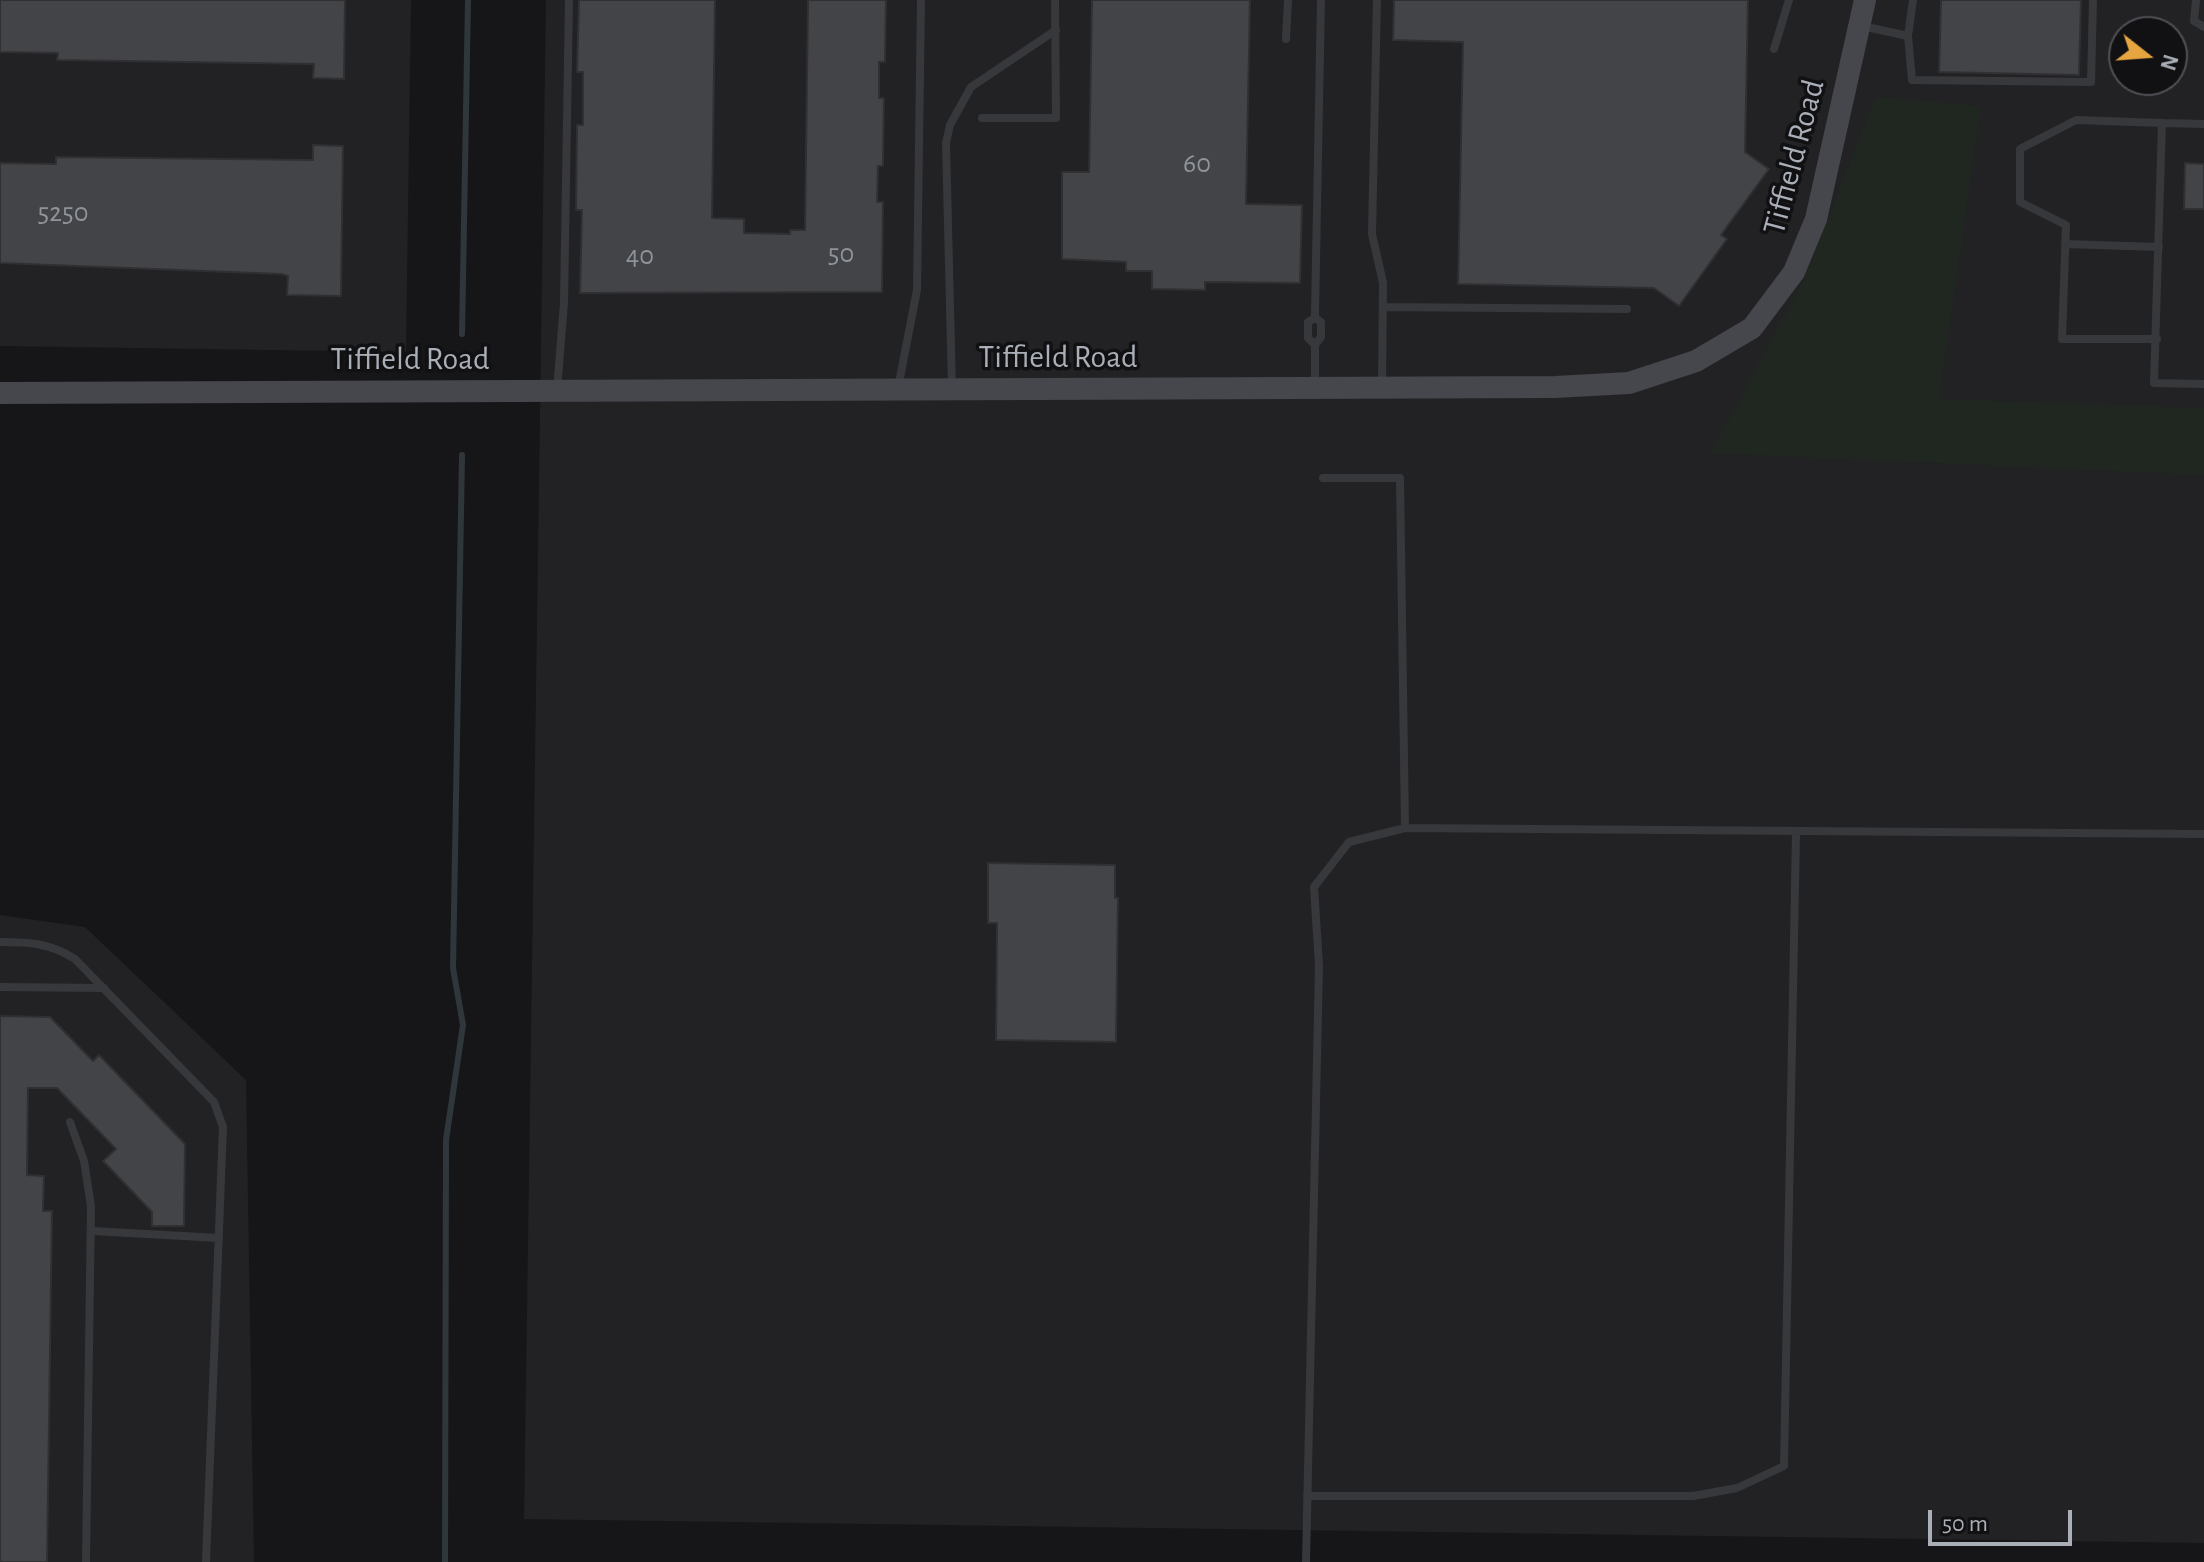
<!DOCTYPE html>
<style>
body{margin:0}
#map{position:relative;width:2204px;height:1562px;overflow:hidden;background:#161618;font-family:"Alegreya Sans",sans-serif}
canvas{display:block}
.north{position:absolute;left:2108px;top:16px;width:80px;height:80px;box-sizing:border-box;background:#111113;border:2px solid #4e5055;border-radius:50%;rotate:107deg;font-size:22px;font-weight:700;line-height:32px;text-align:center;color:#a9aeb7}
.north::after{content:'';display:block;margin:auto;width:28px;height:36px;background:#e6a540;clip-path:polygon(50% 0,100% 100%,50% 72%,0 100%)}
.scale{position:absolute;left:1928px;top:1510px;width:144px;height:36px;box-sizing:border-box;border:4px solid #a9aeb7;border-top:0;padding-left:10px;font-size:24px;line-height:28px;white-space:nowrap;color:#a9aeb7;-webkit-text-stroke:6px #111113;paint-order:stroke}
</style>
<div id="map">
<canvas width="2204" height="1562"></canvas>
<div class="north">N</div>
<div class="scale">50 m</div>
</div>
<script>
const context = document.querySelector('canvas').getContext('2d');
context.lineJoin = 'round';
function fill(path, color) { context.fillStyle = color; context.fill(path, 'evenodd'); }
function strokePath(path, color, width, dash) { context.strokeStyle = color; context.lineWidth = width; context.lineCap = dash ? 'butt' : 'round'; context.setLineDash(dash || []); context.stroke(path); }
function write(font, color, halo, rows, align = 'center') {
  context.font = font + ' "Alegreya Sans",sans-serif'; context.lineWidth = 7; context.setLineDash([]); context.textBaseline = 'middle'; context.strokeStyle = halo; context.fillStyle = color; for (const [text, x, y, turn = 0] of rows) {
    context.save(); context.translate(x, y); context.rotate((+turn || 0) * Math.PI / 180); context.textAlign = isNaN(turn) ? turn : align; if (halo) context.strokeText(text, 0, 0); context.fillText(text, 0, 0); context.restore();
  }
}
fill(new Path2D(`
 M 0,0 L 411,0 L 406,352 L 0,346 Z
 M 546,0 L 2204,0 L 2204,1543 L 524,1519 ZM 2124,32 L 2172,32 L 2172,80 L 2124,80 Z
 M 0,915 L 85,927 L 246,1080 L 254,1562 L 0,1562 Z`), '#222224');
fill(new Path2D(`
 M 1876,97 L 1981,106 L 1939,399 L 2204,408 L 2204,475 L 1711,453 L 1805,278 Z`), '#202721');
strokePath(new Path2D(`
 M 462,334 L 468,0
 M 445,1562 L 446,1140 L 463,1025 L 453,968 L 462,455`), '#2f373d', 6);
const building = new Path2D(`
 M 0,0 L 345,0 L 344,79 L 313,78 L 314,64 L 57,60 L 58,53 L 0,52 Z
 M 579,0 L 715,0 L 712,218 L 744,219 L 744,233 L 790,234 L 790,230 L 805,230 L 808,0 L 886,0 L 885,62 L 879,62 L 879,98 L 884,98 L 883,166 L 878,166 L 877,202 L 883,202 L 882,292 L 580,293 L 582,210 L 576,210 L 577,125 L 583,125 L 583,72 L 577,72 Z
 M 1092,0 L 1250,0 L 1246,204 L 1302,205 L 1300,283 L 1205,282 L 1205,290 L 1152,289 L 1152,271 L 1126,271 L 1126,262 L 1062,259 L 1062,172 L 1089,172 Z
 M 1394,0 L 1748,0 L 1745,152 L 1769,169 L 1721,235 L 1727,239 L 1679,306 L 1654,288 L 1458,284 L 1463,42 L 1393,40 Z
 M 1941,0 L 2081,0 L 2079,75 L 1939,72 Z
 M 313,145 L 343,146 L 341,296 L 287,295 L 288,276 L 281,274 L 0,263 L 0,163 L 56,164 L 56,157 L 313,160 Z
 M 2185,163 L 2204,164 L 2204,209 L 2184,209 Z
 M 988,863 L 1115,865 L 1115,898 L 1118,898 L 1116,1042 L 996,1040 L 997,923 L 988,923 Z
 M 0,1016 L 50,1017 L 93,1061 L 99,1055 L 185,1144 L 184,1226 L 152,1226 L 152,1212 L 103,1161 L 116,1149 L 57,1088 L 28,1088 L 27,1175 L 44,1176 L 43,1211 L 52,1211 L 47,1562 L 0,1562 Z`);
fill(building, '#434448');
strokePath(building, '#303033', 2);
strokePath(new Path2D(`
 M 1377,0 L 1372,234 L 1383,283 L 1382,386
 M 1913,0 L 1908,36 L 1912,80 L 2091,82 L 2093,0
 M 2196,0 L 2194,21 L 2204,27
 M 1862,26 L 1908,36
 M 1286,39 L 1288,0
 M 1774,49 L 1789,0
 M 982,118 L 1056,118 L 1055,0
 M 2204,124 L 2162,123 L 2154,383 L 2204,384
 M 2065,244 L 2159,247
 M 1383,307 L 1627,309
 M 1315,318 L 1308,322 L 1308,338 L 1315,345 L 1321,337 L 1321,322 L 1315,318 L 1315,312 L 1321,0
 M 2157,339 L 2062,339 L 2066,225 L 2020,202 L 2020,149 L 2076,120 L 2162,123
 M 1315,385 L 1315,345
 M 898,388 L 917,290 L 921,0
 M 952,388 L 946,143 L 950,125 L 971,87 L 1056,30
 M 557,390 L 564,303 L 569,0
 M 1405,828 L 2204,834
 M 0,942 C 29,942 50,943 75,959 L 214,1102 L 223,1127 L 206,1562
 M 0,987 L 104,988
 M 70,1122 L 84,1161 L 91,1206 L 86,1562
 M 92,1231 L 219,1238
 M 1307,1496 L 1693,1496 L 1737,1488 L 1784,1466 L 1796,833
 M 1306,1562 L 1319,966 L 1314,887 L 1349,842 L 1405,828 L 1400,478 L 1323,478`), '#37383c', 8);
strokePath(new Path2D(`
 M 0,393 L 1555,387 L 1629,383 L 1696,361 L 1752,328 L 1794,272 L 1816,219 L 1865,0`), '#45474c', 22);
write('28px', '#90949b', null, [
 ["60",1197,164],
 ["5250",63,213],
 ["50",841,254],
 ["40",640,256]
]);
write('32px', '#a9aeb7', '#111113', [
 ["Tiffield Road",1794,157,-75],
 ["Tiffield Road",1058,357],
 ["Tiffield Road",410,359]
]);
</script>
